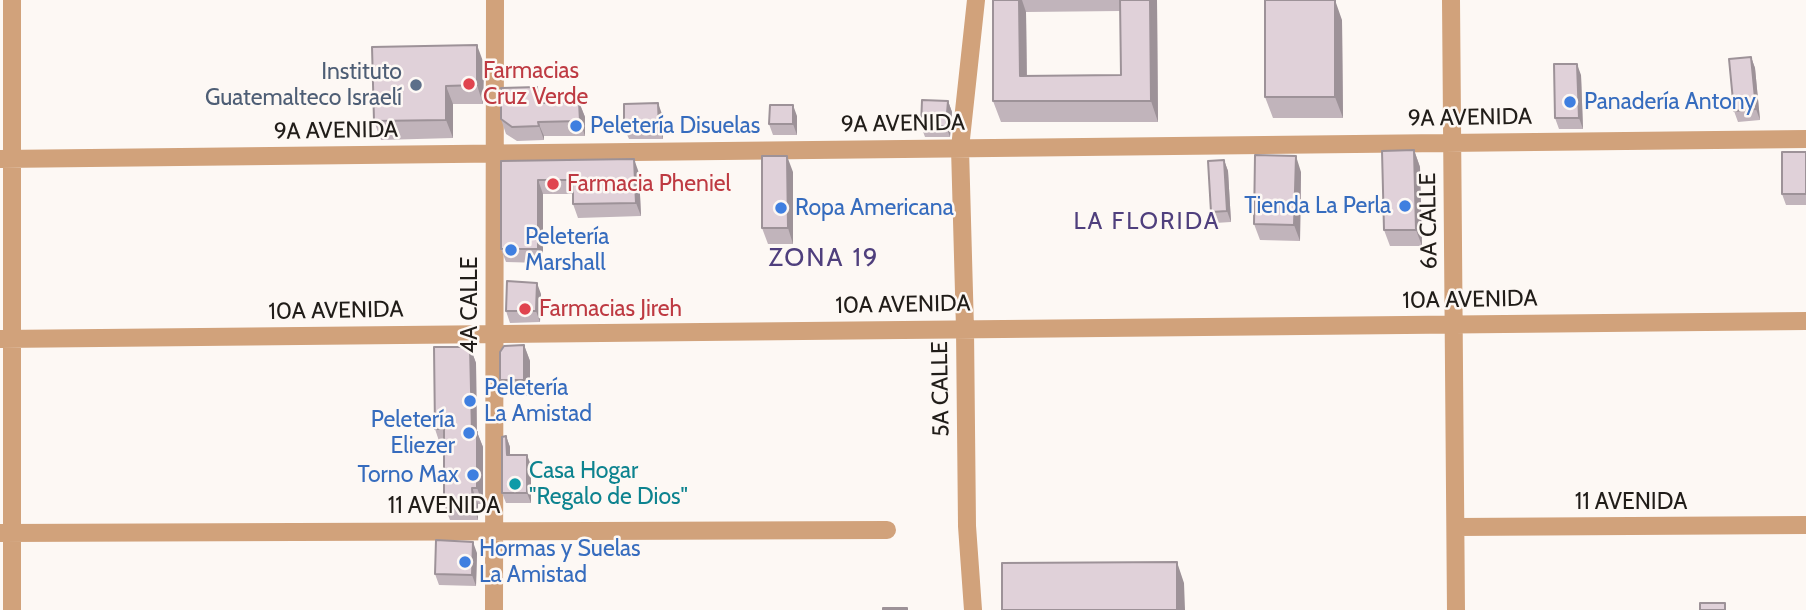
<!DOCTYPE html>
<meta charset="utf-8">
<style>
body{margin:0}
canvas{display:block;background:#fdf8f4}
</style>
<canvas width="1806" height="610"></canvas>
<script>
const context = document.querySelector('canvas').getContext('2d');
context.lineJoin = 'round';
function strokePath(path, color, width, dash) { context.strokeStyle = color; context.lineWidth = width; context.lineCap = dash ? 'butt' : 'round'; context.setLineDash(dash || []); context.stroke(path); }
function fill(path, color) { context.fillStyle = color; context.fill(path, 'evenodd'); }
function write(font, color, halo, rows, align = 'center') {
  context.font = font + ' Cabin,sans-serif'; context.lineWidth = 5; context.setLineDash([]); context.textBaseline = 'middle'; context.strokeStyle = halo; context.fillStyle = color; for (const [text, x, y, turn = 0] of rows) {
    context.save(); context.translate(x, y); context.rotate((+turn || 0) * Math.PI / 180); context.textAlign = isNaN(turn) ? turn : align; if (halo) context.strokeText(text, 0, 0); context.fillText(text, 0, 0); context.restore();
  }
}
strokePath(new Path2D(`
 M 12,0 L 12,610
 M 1451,0 L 1456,610
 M 0,159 L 1806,139
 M 0,339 L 1806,321
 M 1456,527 L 1806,525
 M 0,533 L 887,530
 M 494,610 L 495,0
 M 973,610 L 967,526 L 965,329 L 960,148 L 976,0`), '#d1a27b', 18);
fill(new Path2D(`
 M 993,0 L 1157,0 L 1158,122 L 1001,122 L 993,101 ZM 1120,11 L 1121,75 L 1027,76 L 1026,12 Z
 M 1342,20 L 1343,118 L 1273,118 L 1265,97 Z
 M 1751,57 L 1755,68 L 1760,120 L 1738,122 L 1734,111 Z
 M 484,64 L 483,104 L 453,104 L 453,138 L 381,140 L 374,121 Z
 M 1581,75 L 1583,129 L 1559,129 L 1555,118 Z
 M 537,87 L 542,103 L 579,102 L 585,117 L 585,136 L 544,136 L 544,140 L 517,141 L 506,134 L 501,119 Z
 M 948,101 L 952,112 L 950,137 L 925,137 L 921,126 Z
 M 662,114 L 663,139 L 629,139 L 624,128 Z
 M 797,116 L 797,135 L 773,135 L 769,124 Z
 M 1414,150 L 1420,167 L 1422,246 L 1390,246 L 1384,230 Z
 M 1806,152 L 1806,205 L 1786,205 L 1782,194 Z
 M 1224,160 L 1228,171 L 1231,222 L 1215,223 L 1211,212 Z
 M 501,161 L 639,173 L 641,216 L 578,218 L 573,204 L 573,194 L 543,194 L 543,263 L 506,262 L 501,249 Z
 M 793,172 L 793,244 L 768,244 L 762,228 Z
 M 1301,172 L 1300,241 L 1260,240 L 1254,224 Z
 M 541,294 L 540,322 L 510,323 L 506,311 Z
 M 524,345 L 530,361 L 530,396 L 506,396 L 500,380 Z
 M 470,347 L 476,363 L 477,432 L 483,447 L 483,504 L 478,504 L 478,520 L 450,520 L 444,505 L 444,444 L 440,444 L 435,429 Z
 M 506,436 L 510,447 L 510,455 L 531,465 L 531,503 L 506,503 L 502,493 Z
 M 477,553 L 476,586 L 439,585 L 435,574 Z`), '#c1b4bb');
fill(new Path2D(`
 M 1019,0 L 1022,0 L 1026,12 L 1027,96 L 1020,76 Z
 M 1150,0 L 1157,0 L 1158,122 L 1151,101 Z
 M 1335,0 L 1342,20 L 1343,118 L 1335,97 Z
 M 477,45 L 484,64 L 483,104 L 477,85 Z
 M 1751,57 L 1755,68 L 1760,120 L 1756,109 Z
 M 1577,64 L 1581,75 L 1583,129 L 1579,118 Z
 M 446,86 L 453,104 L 453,138 L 446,120 Z
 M 537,87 L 542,101 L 543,117 L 538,103 Z
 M 948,101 L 952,112 L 950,137 L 946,126 Z
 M 579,102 L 585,117 L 585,136 L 580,121 Z
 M 658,103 L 662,114 L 663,139 L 659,128 Z
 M 793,105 L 797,116 L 797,135 L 793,124 Z
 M 538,122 L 544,136 L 544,140 L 539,126 Z
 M 1414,150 L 1420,167 L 1422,246 L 1416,230 Z
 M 787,156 L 793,172 L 793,244 L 788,228 Z
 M 1296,156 L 1301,172 L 1300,241 L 1294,225 Z
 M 634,159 L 639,173 L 641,216 L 636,203 Z
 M 1224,160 L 1228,171 L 1231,222 L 1227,211 Z
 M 538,180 L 543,194 L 543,263 L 538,249 Z
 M 537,283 L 541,294 L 540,322 L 536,311 Z
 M 524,345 L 530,361 L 530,396 L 524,380 Z
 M 470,347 L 476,363 L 477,447 L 472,432 Z
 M 477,432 L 483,447 L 483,504 L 477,488 Z
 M 506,436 L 510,447 L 510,466 L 507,455 Z
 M 527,455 L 531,465 L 531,503 L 527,493 Z
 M 472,488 L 478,504 L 478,520 L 473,505 Z
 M 473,542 L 477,553 L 476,586 L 472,575 Z
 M 1177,562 L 1184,583 L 1185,610 L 1177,610 Z`), '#9d9298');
const building = new Path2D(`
 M 993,0 L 1019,0 L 1020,76 L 1121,75 L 1120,0 L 1150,0 L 1151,101 L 993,101 Z
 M 1265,0 L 1335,0 L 1335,97 L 1265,97 Z
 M 477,45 L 477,85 L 446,86 L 446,120 L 374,121 L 372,47 Z
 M 1751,57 L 1756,109 L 1734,111 L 1729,59 Z
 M 1554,64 L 1577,64 L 1579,118 L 1555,118 Z
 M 537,87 L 538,103 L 579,102 L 580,121 L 538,122 L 539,126 L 512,127 L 501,119 L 501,88 Z
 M 922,100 L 948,101 L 946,126 L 921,126 Z
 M 658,103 L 659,128 L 624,128 L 624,104 Z
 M 770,105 L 793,105 L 793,124 L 769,124 Z
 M 1414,150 L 1416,230 L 1384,230 L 1382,151 Z
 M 1782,152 L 1806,152 L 1806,194 L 1782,194 Z
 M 1255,155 L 1296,156 L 1294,225 L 1254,224 Z
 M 762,156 L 787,156 L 788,228 L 762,228 Z
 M 634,159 L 636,203 L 573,204 L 573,180 L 538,180 L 538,249 L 501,249 L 501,161 Z
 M 1224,160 L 1227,211 L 1211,212 L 1208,161 Z
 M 507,281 L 537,283 L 536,311 L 506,311 Z
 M 524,345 L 524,380 L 500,380 L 500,352 L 504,346 Z
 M 434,347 L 470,347 L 472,432 L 477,432 L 477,488 L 472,488 L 473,505 L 444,505 L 444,429 L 435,429 Z
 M 506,436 L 507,455 L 527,455 L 527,493 L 502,493 L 502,437 Z
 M 436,540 L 473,542 L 472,575 L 435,574 Z
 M 1177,562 L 1177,610 L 1002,610 L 1002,563 Z
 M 1700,603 L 1725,603 L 1725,610 L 1700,610 Z
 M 883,608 L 907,608 L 907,610 L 883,610 Z`);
fill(building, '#e0d1d9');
strokePath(building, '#9d9298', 2);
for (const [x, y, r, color] of [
 [469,84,7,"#e0444e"],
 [416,85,7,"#5c6f8a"],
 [1570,102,7,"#3f7fe0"],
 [576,126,7,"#3f7fe0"],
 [553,184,7,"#e0444e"],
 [1405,206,7,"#3f7fe0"],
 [781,208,7,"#3f7fe0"],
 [511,250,7,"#3f7fe0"],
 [525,309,7,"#e0444e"],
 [470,401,7,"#3f7fe0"],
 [469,433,7,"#3f7fe0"],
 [473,475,7,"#3f7fe0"],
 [515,484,7,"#0f9aa8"],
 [465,562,7,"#3f7fe0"]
]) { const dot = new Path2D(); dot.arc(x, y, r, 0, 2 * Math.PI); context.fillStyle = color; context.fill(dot); strokePath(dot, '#fdf8f4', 2.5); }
write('23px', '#be3a42', '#fdf8f4', [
 ["Farmacias",483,71],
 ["Cruz Verde",483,97],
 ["Farmacia Pheniel",567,184],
 ["Farmacias Jireh",539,309]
], 'left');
write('23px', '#4e5e75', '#fdf8f4', [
 ["Instituto",402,72],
 ["Guatemalteco Israelí",402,98]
], 'right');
write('23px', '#366cbe', '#fdf8f4', [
 ["Panadería Antony",1584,102],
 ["Peletería Disuelas",590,126],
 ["Tienda La Perla",1391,206,"right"],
 ["Ropa Americana",795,208],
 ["Peletería",525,237],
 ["Marshall",525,263],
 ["Peletería",484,388],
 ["La Amistad",484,414],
 ["Peletería",455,420,"right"],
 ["Eliezer",455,446,"right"],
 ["Torno Max",459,475,"right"],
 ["Hormas y Suelas",479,549],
 ["La Amistad",479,575]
], 'left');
write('23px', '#211d19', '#fdf8f4', [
 ["9A AVENIDA",1470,118,-1],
 ["9A AVENIDA",903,124,-1],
 ["9A AVENIDA",336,131,-1],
 ["6A CALLE",1429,221,-91],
 ["10A AVENIDA",1470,300,-1],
 ["4A CALLE",470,305,-90],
 ["10A AVENIDA",903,305,-1],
 ["10A AVENIDA",336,311,-1],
 ["5A CALLE",941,389,-91],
 ["11 AVENIDA",1631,502],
 ["11 AVENIDA",444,506]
]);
write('23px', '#0d838f', '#fdf8f4', [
 ["Casa Hogar",529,471],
 ["\"Regalo de Dios\"",529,497]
], 'left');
context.letterSpacing = '2px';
write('24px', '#4f3f7d', '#fdf8f4', [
 ["LA FLORIDA",1147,222]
]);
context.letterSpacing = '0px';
context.letterSpacing = '2px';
write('26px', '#4f3f7d', '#fdf8f4', [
 ["ZONA 19",824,258]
]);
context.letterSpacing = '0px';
</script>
